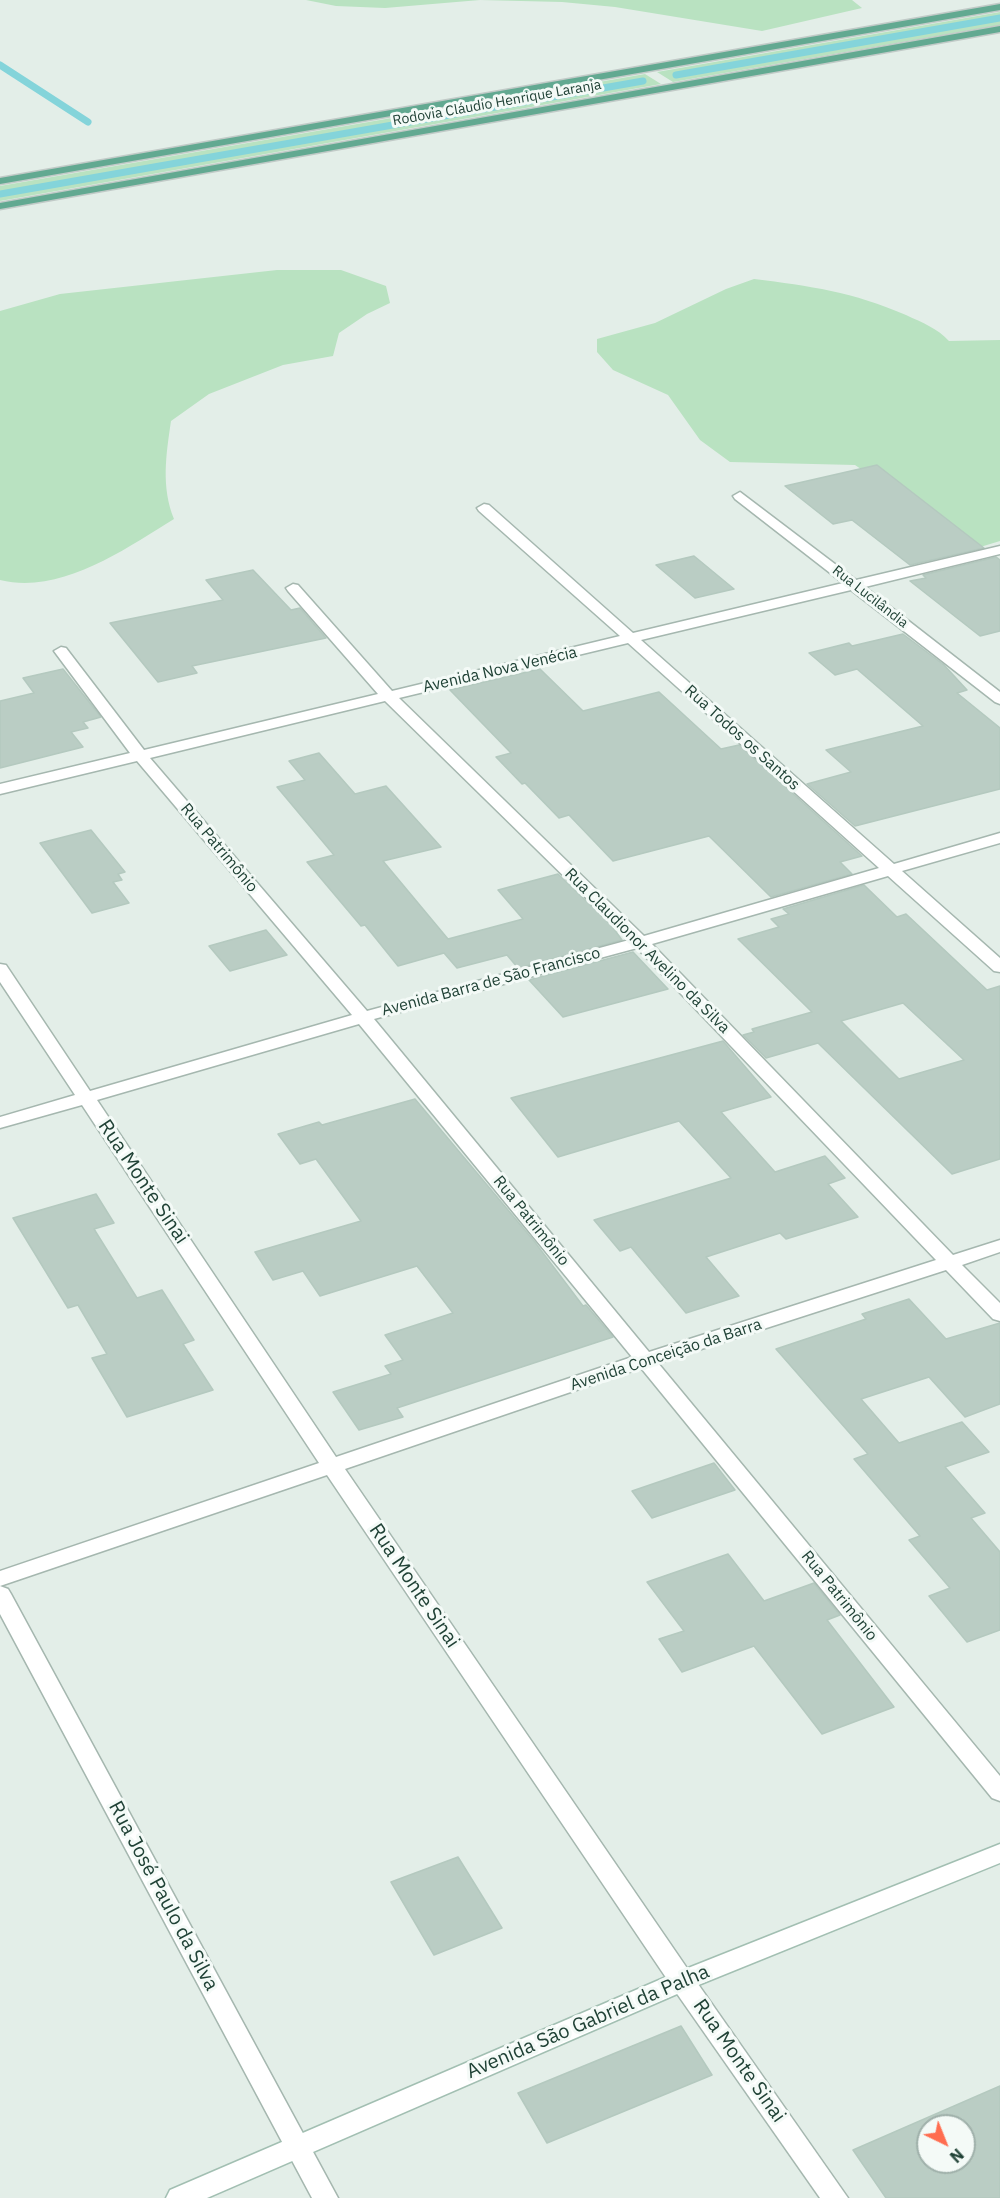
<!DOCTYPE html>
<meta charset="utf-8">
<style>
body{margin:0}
#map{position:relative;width:1000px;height:2198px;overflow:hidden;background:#e3eee8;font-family:"IBM Plex Sans",sans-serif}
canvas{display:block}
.north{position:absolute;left:916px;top:2114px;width:60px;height:60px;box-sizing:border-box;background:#f4faf7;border:2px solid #9fb0aa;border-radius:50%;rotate:137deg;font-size:16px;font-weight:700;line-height:24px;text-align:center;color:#204236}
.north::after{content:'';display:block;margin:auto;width:21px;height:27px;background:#ff6d50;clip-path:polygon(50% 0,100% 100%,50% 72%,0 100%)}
</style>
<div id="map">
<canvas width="1000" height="2198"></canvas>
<div class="north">N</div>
</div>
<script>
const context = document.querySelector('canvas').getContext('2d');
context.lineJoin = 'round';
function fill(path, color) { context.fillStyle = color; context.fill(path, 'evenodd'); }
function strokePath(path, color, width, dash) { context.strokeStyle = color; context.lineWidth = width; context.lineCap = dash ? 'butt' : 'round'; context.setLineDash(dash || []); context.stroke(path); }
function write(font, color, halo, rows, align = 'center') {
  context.font = font + ' "IBM Plex Sans",sans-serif'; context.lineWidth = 6; context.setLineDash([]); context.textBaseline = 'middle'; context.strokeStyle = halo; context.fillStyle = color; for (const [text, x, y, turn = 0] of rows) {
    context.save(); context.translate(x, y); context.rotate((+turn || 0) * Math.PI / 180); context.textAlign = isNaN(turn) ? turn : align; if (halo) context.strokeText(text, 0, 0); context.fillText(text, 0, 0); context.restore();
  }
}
fill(new Path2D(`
 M 306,0 L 852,0 L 862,8 L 762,31 L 615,7 L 562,2 L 480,0 L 385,8 L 336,6 Z
 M 1000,12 L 1000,25 L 673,82 L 657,72 Z
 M 645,74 L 661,84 L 0,201 L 0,186 Z
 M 277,270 L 341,270 L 386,286 L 390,303 L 367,314 L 339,333 L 333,356 L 283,365 L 209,394 L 171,421 C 166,455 161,487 174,519 C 125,549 61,595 0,580 L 0,311 L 60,294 Z
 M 754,279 C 810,286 853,292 906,315 C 923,323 937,328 949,341 L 1000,340 L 1000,541 L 977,548 L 855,465 L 730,462 L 700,440 L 668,395 L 613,370 L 597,352 L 597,339 L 655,323 L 726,289 Z`), '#b9e2c1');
strokePath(new Path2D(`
 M 0,65 L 88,122
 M 676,75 L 1000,18
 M 0,194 L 643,81`), '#84d4da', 7);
const building = new Path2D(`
 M 877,465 L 926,503 L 984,548 L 910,565 L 852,520 L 833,524 L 785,486 Z
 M 694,556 L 734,589 L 695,598 L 656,565 Z
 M 996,557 L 1000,560 L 1000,631 L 980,636 L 910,581 L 926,578 L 923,575 Z
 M 253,570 L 291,610 L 300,608 L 326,638 L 192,666 L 197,673 L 158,682 L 110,623 L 223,600 L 206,580 Z
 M 903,634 L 944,665 L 967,690 L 957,693 L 1000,728 L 1000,789 L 855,826 L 807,784 L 851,772 L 826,750 L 923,726 L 857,669 L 835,675 L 809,653 L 849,643 L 852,646 Z
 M 63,669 L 101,717 L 83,722 L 88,728 L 71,732 L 83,747 L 0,768 L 0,701 L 34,693 L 23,678 Z
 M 540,669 L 583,711 L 659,692 L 721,749 L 739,745 L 862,856 L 840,862 L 852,874 L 771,897 L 709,836 L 613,861 L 569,815 L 559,818 L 525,783 L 522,784 L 496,757 L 511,753 L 450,690 Z
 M 319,753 L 355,794 L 386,786 L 441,847 L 383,861 L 448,939 L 523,919 L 498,890 L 558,874 L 611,925 L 622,940 L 518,968 L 507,955 L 457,968 L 444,953 L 398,966 L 365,925 L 361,926 L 307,862 L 334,855 L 277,787 L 305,780 L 289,761 Z
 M 91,830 L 125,872 L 118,874 L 122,880 L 113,882 L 129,903 L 92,913 L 40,843 Z
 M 864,885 L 897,917 L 906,914 L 987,990 L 1000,986 L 1000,1159 L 952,1174 L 818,1043 L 766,1058 L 743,1035 L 754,1032 L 752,1029 L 812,1012 L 738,939 L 779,927 L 771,919 L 789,914 L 783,909 ZM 903,1003 L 964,1060 L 899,1079 L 841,1021 Z
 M 266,930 L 287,955 L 230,971 L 209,946 Z
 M 633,952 L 668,989 L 563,1017 L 529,980 Z
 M 723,1041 L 771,1097 L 721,1112 L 775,1172 L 825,1156 L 845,1178 L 828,1184 L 858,1217 L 786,1239 L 780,1233 L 706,1257 L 739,1296 L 686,1313 L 631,1247 L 620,1251 L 594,1220 L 731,1178 L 679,1121 L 558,1157 L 511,1098 Z
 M 415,1099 L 534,1241 L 583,1306 L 586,1305 L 613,1337 L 397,1408 L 403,1417 L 359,1430 L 333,1392 L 391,1374 L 385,1366 L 403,1360 L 385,1335 L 453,1313 L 417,1266 L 320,1296 L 303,1271 L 273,1280 L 255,1252 L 361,1221 L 316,1159 L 300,1164 L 278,1134 L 319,1122 L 322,1125 Z
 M 96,1194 L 114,1223 L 94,1229 L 137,1298 L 162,1290 L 194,1340 L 183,1344 L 213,1390 L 127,1417 L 92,1358 L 107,1354 L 78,1305 L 68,1308 L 13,1218 Z
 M 909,1299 L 946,1339 L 1000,1323 L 1000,1404 L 965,1417 L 929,1377 L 861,1399 L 899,1443 L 962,1422 L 989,1452 L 945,1467 L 985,1513 L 971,1518 L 1000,1552 L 1000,1630 L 967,1642 L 929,1596 L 950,1588 L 909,1540 L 920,1536 L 854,1459 L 868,1454 L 776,1349 L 866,1319 L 862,1314 Z
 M 714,1463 L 735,1490 L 652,1518 L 632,1491 Z
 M 728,1554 L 764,1601 L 814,1583 L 840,1615 L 827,1620 L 894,1707 L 822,1734 L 754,1646 L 682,1672 L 659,1639 L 684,1631 L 647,1582 Z
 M 458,1857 L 502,1928 L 434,1955 L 391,1882 Z
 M 681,2026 L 712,2075 L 547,2143 L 518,2093 Z
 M 1000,2086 L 1000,2198 L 886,2198 L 853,2150 ZM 928,2126 L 964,2126 L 964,2162 L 928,2162 Z`);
fill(building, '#bacdc4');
strokePath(building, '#b4c9bf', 1.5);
const minor = new Path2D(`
 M 740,492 L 856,580 L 1000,546 L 1000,554 L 865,587 L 1000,692 L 1000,704 L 995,702 L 851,590 L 641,640 L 894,864 L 1000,833 L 1000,843 L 902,871 L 1000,958 L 1000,972 L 994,971 L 888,876 L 652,944 L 953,1255 L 1000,1240 L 1000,1252 L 962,1265 L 1000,1303 L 1000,1321 L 993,1319 L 946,1270 L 658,1363 L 1000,1776 L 1000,1801 L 992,1798 L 641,1368 L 345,1469 L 691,1974 L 694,1981 L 691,1988 L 682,1991 L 673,1988 L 327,1475 L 0,1586 L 8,1589 L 11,1594 L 338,2198 L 312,2198 L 0,1614 L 0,1571 L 319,1463 L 82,1105 L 0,1128 L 0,1117 L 75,1095 L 0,982 L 0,964 L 6,965 L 90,1091 L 352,1015 L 137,761 L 0,794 L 0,784 L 130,753 L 54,651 L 61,647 L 66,648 L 144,750 L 378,694 L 288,591 L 286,588 L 293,584 L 298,585 L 392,691 L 620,636 L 479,511 L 477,508 L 484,504 L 489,505 L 633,633 L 843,583 L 735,499 L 733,496 ZM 628,643 L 879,868 L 644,936 L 399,698 ZM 385,701 L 629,940 L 367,1011 L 150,758 ZM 637,948 L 936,1260 L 649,1352 L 374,1019 ZM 359,1024 L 632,1357 L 336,1457 L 97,1100 Z`);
const tertiary = new Path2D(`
 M 682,1971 L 691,1974 L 848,2198 L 820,2198 L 673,1988 L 670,1981 L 673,1974 Z`);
const secondary = new Path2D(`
 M 1000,1844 L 1000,1863 L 691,1988 L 207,2198 L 166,2198 L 170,2190 L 673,1974 Z`);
const primary = new Path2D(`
 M 1000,4 L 1000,10 L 0,184 L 0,178 Z
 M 1000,26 L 1000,32 L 0,209 L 0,203 Z`);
strokePath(minor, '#a5b7af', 3);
strokePath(tertiary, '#a5b7af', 3);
strokePath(secondary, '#a2bfb2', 3);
strokePath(primary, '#c1cac7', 3);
fill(minor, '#fff');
fill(tertiary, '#fff');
fill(secondary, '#fff');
fill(primary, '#62a991');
write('14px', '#204236', '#f4faf7', [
 ["Rodovia Cláudio Henrique Laranja",497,103,-10],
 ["Rua Lucilândia",870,597,38]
]);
write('16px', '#204236', '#f4faf7', [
 ["Avenida Nova Venécia",500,670,-13],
 ["Rua Todos os Santos",742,738,42],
 ["Rua Patrimônio",219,848,50],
 ["Rua Claudionor Avelino da Silva",647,951,45],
 ["Avenida Barra de São Francisco",491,982,-15],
 ["Rua Patrimônio",531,1221,51],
 ["Avenida Conceição da Barra",666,1355,-18],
 ["Rua Patrimônio",839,1596,51]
]);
write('20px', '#204236', '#f4faf7', [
 ["Rua Monte Sinai",143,1182,56],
 ["Rua Monte Sinai",414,1586,56],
 ["Rua José Paulo da Silva",163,1896,62],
 ["Avenida São Gabriel da Palha",588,2022,-23],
 ["Rua Monte Sinai",739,2061,55]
]);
</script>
